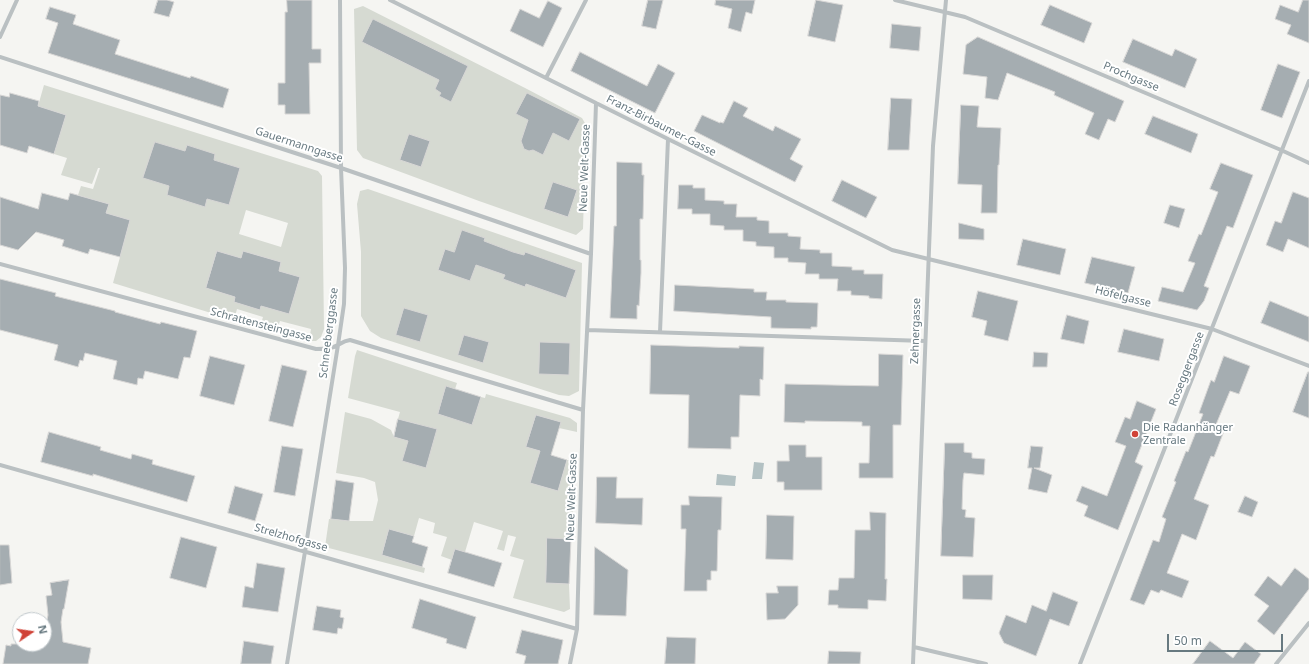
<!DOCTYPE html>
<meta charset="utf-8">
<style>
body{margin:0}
#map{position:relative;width:1309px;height:664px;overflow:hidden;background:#f5f5f2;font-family:"Noto Sans",sans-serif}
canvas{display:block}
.north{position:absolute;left:12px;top:612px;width:40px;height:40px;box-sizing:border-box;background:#fff;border:1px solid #c2c9cc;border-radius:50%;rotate:77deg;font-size:11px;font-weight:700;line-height:16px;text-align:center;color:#677980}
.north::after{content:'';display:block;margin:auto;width:14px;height:18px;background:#d04237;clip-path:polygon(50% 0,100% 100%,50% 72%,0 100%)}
.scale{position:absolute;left:1167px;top:634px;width:116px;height:18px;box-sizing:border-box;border:2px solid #677980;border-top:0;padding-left:5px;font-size:12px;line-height:14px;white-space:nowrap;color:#677980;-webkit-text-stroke:3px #fff;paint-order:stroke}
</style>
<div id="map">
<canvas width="1309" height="664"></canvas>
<div class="north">N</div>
<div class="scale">50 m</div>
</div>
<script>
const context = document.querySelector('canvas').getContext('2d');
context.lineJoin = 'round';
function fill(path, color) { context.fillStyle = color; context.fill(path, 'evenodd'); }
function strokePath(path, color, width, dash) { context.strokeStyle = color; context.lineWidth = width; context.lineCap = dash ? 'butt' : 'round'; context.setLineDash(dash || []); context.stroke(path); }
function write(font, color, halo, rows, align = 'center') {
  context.font = font + ' "Noto Sans",sans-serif'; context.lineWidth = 4; context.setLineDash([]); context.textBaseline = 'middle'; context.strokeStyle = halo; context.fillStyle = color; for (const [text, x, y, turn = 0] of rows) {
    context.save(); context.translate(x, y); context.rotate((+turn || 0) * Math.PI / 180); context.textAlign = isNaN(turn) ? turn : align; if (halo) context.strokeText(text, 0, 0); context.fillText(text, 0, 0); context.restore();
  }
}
fill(new Path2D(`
 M 363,6 L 527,89 L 582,118 L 586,125 L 583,229 L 576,235 L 479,201 L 363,158 L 357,150 L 354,9 Z
 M 44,85 L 318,171 L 322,176 L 324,329 L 321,337 L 316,341 L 309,341 L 311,329 L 280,321 L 276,332 L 260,327 L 263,317 L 237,309 L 234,320 L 113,283 L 130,220 L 106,213 L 109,204 L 78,195 L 81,186 L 93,189 L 100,168 L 98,168 L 92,184 L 61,175 L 67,158 L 54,154 L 66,115 L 38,106 ZM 246,210 L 288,223 L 281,247 L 239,234 ZM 217,251 L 241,258 L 243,251 L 281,262 L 279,271 L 300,277 L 289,314 L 261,306 L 260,310 L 234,302 L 235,297 L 206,288 Z
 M 368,189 L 582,263 L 579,391 L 569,396 L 559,395 L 381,338 L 370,331 L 361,316 L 361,252 L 357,204 L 360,191 Z
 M 357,350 L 457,383 L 455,389 L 446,387 L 438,414 L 472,424 L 481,397 L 485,398 L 486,394 L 570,418 L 577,423 L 577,432 L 559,428 L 561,422 L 536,415 L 526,447 L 540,451 L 530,483 L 558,491 L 567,460 L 576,460 L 571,539 L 547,539 L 546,583 L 569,584 L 570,609 L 564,612 L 513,598 L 524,560 L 510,556 L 516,537 L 508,535 L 504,551 L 497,549 L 503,531 L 474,522 L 465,552 L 455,549 L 452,560 L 441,556 L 447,537 L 433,533 L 435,523 L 419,518 L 414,536 L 389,529 L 382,555 L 425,568 L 424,573 L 325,547 L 329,519 L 349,521 L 373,521 L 378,500 L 375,482 L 364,478 L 336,473 L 345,412 L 371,419 L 391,430 L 394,437 L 408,441 L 426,468 L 435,435 L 417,430 L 418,424 L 398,419 L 400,412 L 348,398 L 355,356 Z`), '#d6dad2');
fill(new Path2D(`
 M 754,462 L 764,463 L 762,479 L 752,479 Z
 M 717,474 L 736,476 L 735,486 L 716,485 Z`), '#b3c1c3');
const building = new Path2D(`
 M 158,0 L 167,0 L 174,2 L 169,17 L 154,13 Z
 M 287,0 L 312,0 L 312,49 L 321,49 L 321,63 L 309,63 L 310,114 L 285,114 L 285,105 L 278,105 L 278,83 L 285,83 L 285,12 L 287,12 Z
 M 648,0 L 663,0 L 656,29 L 642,26 Z
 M 716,0 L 755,0 L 752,14 L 746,12 L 741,32 L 728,28 L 732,9 L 715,5 Z
 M 816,0 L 843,5 L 835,42 L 808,36 Z
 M 1303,0 L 1309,0 L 1309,43 L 1287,34 L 1291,25 L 1275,19 L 1280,5 L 1298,12 Z
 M 548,1 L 562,8 L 543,47 L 510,31 L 520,9 L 539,18 Z
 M 1050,5 L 1092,23 L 1084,43 L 1041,25 Z
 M 50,7 L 76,15 L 73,24 L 120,40 L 115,54 L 190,78 L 191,76 L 229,89 L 223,108 L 48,53 L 58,23 L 46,19 Z
 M 373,19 L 468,66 L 451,102 L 439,96 L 441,93 L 435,89 L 439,80 L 362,42 Z
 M 892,24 L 921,27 L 919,51 L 890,48 Z
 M 978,37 L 1124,101 L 1115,122 L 1108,119 L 1099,140 L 1085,134 L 1094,113 L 1054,95 L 1055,92 L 1007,73 L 998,100 L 985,98 L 987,77 L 963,74 L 966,45 Z
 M 1133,39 L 1172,56 L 1175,49 L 1197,59 L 1185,88 L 1123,62 Z
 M 580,52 L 647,86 L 658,64 L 675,73 L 655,113 L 571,71 Z
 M 1278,64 L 1300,72 L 1282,118 L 1261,110 Z
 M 10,93 L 39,101 L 38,106 L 66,115 L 54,154 L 29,146 L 27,153 L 0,145 L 0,95 L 9,97 Z
 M 527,93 L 580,119 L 569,141 L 553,133 L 543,155 L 533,150 L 529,151 L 524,149 L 521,141 L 528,120 L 516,114 Z
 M 891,98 L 912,99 L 909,150 L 888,150 Z
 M 734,101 L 748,108 L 743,116 L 773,131 L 775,126 L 801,139 L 790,159 L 803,166 L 795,182 L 694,131 L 702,115 L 720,123 L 720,122 L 723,123 Z
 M 961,105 L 979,106 L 977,127 L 1001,128 L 999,165 L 998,165 L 997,213 L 981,213 L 982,185 L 958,184 Z
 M 1153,116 L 1198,134 L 1191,153 L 1145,134 Z
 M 409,134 L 430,141 L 421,167 L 400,160 Z
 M 155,142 L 185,151 L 187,145 L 215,154 L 214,160 L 240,168 L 229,205 L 207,199 L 205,207 L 167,195 L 169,186 L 143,178 Z
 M 617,162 L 642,163 L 642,175 L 644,175 L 643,219 L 640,219 L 640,260 L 641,260 L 641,273 L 639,306 L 637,305 L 637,319 L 610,318 L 614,226 L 616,226 Z
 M 1221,163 L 1253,175 L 1233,228 L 1227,226 L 1204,286 L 1209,288 L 1204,301 L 1197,310 L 1158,301 L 1162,287 L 1183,292 L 1195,263 L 1188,261 L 1199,234 L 1201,235 L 1218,192 L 1210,189 Z
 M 842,180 L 877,197 L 866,218 L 832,201 Z
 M 553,182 L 577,190 L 568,217 L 544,209 Z
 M 679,185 L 693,185 L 693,188 L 705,188 L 705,200 L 724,201 L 724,204 L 737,204 L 736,217 L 757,217 L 757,220 L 769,221 L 769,233 L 788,233 L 788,236 L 801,237 L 800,249 L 820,250 L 820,253 L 832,253 L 832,266 L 852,267 L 852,270 L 864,270 L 864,274 L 883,274 L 882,299 L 869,298 L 869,296 L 851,295 L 851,291 L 837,291 L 838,279 L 819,279 L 819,274 L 805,274 L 806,263 L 788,262 L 788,258 L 774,258 L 774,247 L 756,246 L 756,242 L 743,241 L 743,230 L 724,230 L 724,226 L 710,225 L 710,214 L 692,214 L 692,209 L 678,209 Z
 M 1293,192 L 1309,198 L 1309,248 L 1288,239 L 1283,252 L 1266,245 L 1275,221 L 1281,223 Z
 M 42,193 L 68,200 L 70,193 L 109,204 L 106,213 L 130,220 L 120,257 L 90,249 L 88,254 L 62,246 L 64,240 L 36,232 L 18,250 L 0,245 L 0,197 L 38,209 Z
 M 1170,205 L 1185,209 L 1179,228 L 1164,223 Z
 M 959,223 L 984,229 L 984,240 L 959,239 Z
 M 462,230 L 485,238 L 484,241 L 513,252 L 524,255 L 525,252 L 576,270 L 566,298 L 526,284 L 525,287 L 503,279 L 505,275 L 476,265 L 470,281 L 438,270 L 445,249 L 454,252 Z
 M 1023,239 L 1066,249 L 1060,275 L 1017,265 Z
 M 217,251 L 241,258 L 243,251 L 281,262 L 279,271 L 300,277 L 289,314 L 261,306 L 260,310 L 234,302 L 235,297 L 206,288 Z
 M 1092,257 L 1135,267 L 1128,293 L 1085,283 Z
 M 0,279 L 56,293 L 55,296 L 115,311 L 115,312 L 160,324 L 161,322 L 197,331 L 190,358 L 184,357 L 178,379 L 145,371 L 143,379 L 138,378 L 137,385 L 113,379 L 117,361 L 85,353 L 83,361 L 80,360 L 78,367 L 54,360 L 58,345 L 0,330 Z
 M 675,285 L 754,289 L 754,292 L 767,292 L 766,300 L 786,300 L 786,302 L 818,303 L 817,327 L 811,327 L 811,329 L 771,328 L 771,317 L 674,311 Z
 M 978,291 L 1018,301 L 1008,341 L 984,335 L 987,321 L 972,317 Z
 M 1270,301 L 1309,317 L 1309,342 L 1261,323 Z
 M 404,308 L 428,315 L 420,342 L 396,335 Z
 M 1067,315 L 1089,321 L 1084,344 L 1061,339 Z
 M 1124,329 L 1164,339 L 1159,361 L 1118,352 Z
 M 464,335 L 489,342 L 483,363 L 458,355 Z
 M 540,342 L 570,343 L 569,375 L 539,374 Z
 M 651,345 L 739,348 L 739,346 L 764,347 L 763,380 L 760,379 L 760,396 L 740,395 L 739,437 L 731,437 L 731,449 L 688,448 L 689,395 L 650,394 Z
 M 1034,352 L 1048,353 L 1047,367 L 1033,367 Z
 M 879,354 L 903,355 L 901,425 L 893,425 L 893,478 L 859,478 L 859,463 L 869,463 L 870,426 L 862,426 L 862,422 L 805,421 L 805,423 L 784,422 L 785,384 L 878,386 Z
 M 210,356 L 245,365 L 234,405 L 200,396 Z
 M 1224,356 L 1250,366 L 1239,394 L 1230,391 L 1215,427 L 1224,431 L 1214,457 L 1211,456 L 1194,499 L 1209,505 L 1196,540 L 1182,534 L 1167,573 L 1189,581 L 1182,598 L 1161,590 L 1159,593 L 1151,590 L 1144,605 L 1130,600 L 1153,540 L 1159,542 L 1166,519 L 1162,517 L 1176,482 L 1174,481 L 1186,451 L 1188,452 L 1203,414 L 1199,413 L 1211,380 L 1214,382 Z
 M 282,365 L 307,371 L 293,427 L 269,421 Z
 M 1308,372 L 1309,372 L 1309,418 L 1293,412 Z
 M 446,386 L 481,397 L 472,425 L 438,414 Z
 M 1137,401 L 1156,409 L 1135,462 L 1143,466 L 1118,530 L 1084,516 L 1088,506 L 1076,501 L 1082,486 L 1107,496 L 1126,446 L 1115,442 L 1125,417 L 1130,419 Z
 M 536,415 L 561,422 L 551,455 L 567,460 L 558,491 L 530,483 L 540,451 L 526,447 Z
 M 398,419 L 437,429 L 426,468 L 402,461 L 408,441 L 394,437 Z
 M 49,432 L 101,447 L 100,450 L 131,459 L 132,454 L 153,460 L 152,464 L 195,476 L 187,502 L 93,474 L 93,476 L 41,462 Z
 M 945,443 L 964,443 L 964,452 L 972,453 L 972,458 L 985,459 L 984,475 L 964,473 L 963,480 L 962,509 L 966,510 L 965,517 L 975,518 L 973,557 L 941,556 Z
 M 789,445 L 806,445 L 806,457 L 822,457 L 822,490 L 784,490 L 784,482 L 777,482 L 777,461 L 789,461 Z
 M 282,446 L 303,449 L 295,496 L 274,492 Z
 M 1031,446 L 1043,447 L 1040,468 L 1034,468 L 1052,475 L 1047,493 L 1028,489 L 1032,468 L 1028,468 Z
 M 597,477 L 617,477 L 616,498 L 643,498 L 642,525 L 596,523 Z
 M 336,480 L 354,483 L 349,521 L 331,519 Z
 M 235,486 L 263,494 L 255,521 L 228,513 Z
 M 689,496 L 722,497 L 721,530 L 718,530 L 717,571 L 711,571 L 711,580 L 707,580 L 707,591 L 684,591 L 686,529 L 681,529 L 681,505 L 689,505 Z
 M 1245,496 L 1258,502 L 1252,517 L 1238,512 Z
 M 870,512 L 886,513 L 885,579 L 887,579 L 886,601 L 868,600 L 868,609 L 838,608 L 838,605 L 828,605 L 829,590 L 838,590 L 839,578 L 854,578 L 855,530 L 870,530 Z
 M 767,515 L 794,516 L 793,560 L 766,559 Z
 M 389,529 L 414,536 L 412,542 L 428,547 L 422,567 L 382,555 Z
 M 181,537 L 217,547 L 206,588 L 170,578 Z
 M 547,538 L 571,539 L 569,584 L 546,583 Z
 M 0,545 L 9,545 L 12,583 L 0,585 Z
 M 595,547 L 628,570 L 626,616 L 594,615 Z
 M 455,549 L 502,563 L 494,587 L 448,573 Z
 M 257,563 L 285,568 L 278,612 L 242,607 L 245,586 L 253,588 Z
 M 1295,568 L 1309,579 L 1309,589 L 1274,635 L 1257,621 L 1269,606 L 1254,595 L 1268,576 L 1281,586 Z
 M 963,575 L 993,575 L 992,600 L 963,599 Z
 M 69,580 L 64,609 L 63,609 L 61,622 L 63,642 L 91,648 L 88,664 L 3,664 L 6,645 L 11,646 L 11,644 L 44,644 L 44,636 L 48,615 L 46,596 L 52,595 L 50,583 Z
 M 777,586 L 798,586 L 798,605 L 785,619 L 767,620 L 766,593 L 778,593 Z
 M 1053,592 L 1078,602 L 1069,626 L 1050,619 L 1036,656 L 1004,643 L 999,633 L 1006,615 L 1026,623 L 1032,605 L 1046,611 Z
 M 420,599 L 476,617 L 466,649 L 446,643 L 447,639 L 412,628 Z
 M 317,606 L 341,610 L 340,617 L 344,618 L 342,629 L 338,628 L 337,634 L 313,630 Z
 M 522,630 L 563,640 L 558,664 L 524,664 L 526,656 L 516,653 Z
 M 667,637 L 696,638 L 695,664 L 665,664 Z
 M 244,641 L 274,646 L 271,664 L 241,664 Z
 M 1210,641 L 1233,658 L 1245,642 L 1261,654 L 1254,664 L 1193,664 Z
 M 829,651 L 861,652 L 860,664 L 828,664 Z`);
fill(building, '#a5adb1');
strokePath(building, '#d7d6d5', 1);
strokePath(new Path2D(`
 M 390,0 L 668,139 L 892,250 L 1212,329 L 1309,366
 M 895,0 L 965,17 L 1281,150 L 1309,163
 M 0,37 L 17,0
 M 0,57 L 341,168 L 591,254
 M 546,78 L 586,0
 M 0,264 L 316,349 C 324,349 332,349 338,345 C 343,342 344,341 350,340 L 583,410
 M 587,330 L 925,341
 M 660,332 L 668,139
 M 0,465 L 577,629
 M 914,647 L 986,664
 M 287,664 L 338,345 L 344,304 L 345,268 L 341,168 L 340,0
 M 570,664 L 577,629 L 583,410 L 591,254 L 596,103
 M 913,664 L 933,146 L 946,0
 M 1080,664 L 1309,81
 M 1276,664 L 1309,623`), '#bac0c2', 4);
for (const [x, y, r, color] of [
 [1135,434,4,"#d04237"]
]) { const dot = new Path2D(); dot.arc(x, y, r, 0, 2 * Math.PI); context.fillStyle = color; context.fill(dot); strokePath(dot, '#fff', 1.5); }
write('11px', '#677980', '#fff', [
 ["Prochgasse",1131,77,23],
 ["Franz-Birbaumer-Gasse",661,126,27],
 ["Gauermanngasse",299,145,18],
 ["Neue Welt-Gasse",585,168,-88],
 ["Höfelgasse",1123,297,14],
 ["Schrattensteingasse",261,325,15],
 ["Zehnergasse",916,331,-88],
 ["Schneeberggasse",329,333,-83],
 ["Roseggergasse",1187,369,-69],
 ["Neue Welt-Gasse",572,497,-88],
 ["Strelzhofgasse",291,538,16]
]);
write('11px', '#677980', '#fff', [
 ["Die Radanhänger",1143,428],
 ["Zentrale",1143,441]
], 'left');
</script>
